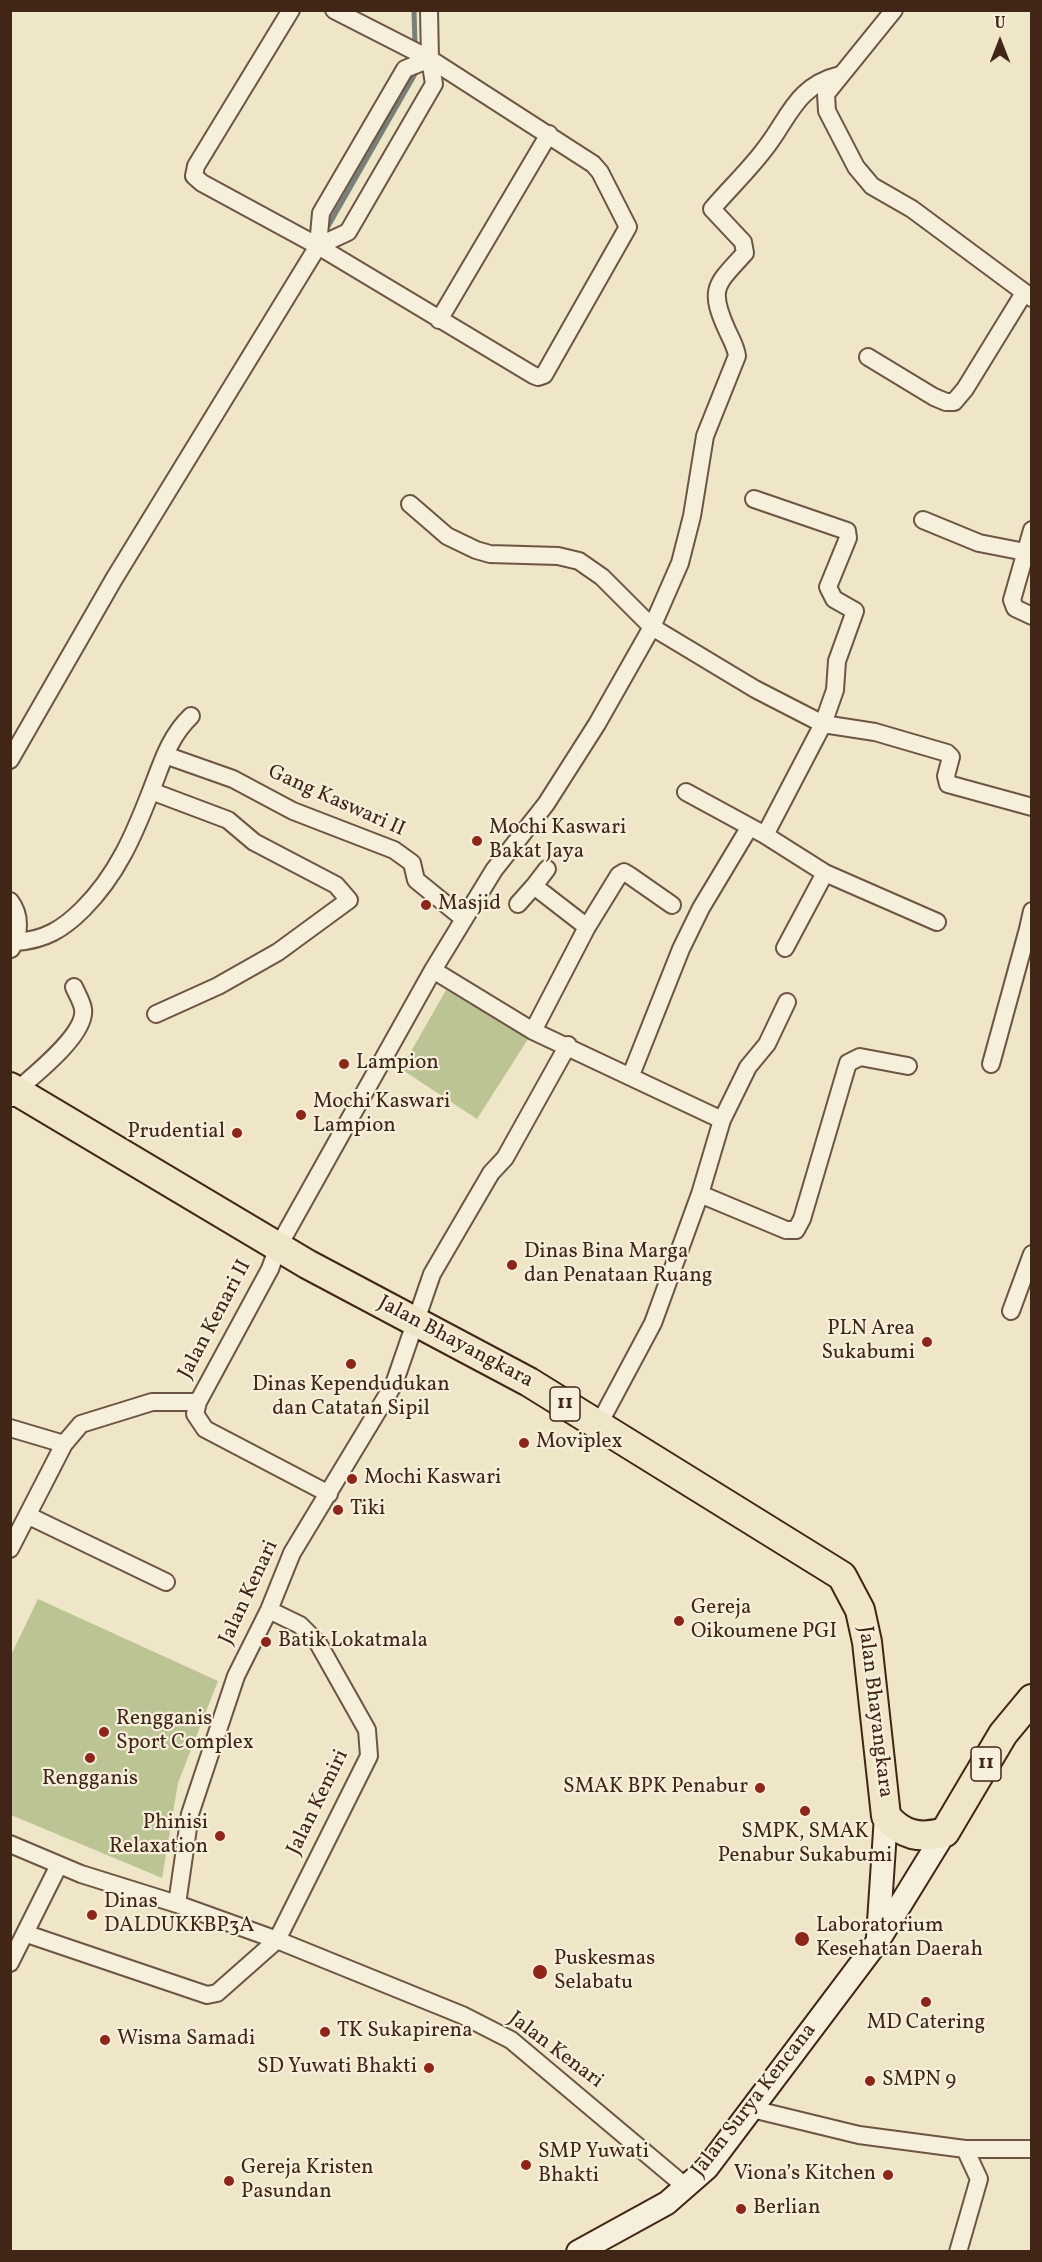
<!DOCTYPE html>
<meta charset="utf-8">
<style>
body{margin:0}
#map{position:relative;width:1042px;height:2262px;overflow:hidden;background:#efe6c7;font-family:Vollkorn,serif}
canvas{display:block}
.frame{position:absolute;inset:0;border:12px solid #412517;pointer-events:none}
.north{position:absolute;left:970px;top:12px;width:60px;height:60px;-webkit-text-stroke:4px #f5efdb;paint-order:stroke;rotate:0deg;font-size:16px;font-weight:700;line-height:24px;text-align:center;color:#412517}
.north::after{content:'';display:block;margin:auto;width:21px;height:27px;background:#412517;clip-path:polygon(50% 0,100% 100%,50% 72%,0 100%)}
</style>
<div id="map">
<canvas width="1042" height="2262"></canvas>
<div class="frame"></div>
<div class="north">U</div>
</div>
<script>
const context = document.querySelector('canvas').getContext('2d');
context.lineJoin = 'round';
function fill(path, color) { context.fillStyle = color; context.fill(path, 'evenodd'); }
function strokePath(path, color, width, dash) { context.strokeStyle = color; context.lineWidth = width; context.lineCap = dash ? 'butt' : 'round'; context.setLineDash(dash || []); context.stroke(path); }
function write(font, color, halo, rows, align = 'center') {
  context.font = font + ' Vollkorn,serif'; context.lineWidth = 4.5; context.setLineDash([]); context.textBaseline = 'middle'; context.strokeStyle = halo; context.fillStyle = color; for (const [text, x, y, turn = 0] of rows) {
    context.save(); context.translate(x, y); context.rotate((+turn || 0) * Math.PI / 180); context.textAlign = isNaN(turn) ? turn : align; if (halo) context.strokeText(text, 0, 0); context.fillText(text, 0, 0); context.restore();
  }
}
fill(new Path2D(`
 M 446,990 L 530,1036 L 477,1119 L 401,1069 Z
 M 38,1599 L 218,1681 L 178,1783 L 162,1878 L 11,1815 L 11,1655 Z`), '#bcc493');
strokePath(new Path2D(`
 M 414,10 L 415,45
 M 327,228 L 415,74`), '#78807b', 5);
const street = new Path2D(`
 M 291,10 L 196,166 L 194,176 L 202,183 L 318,246 L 533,375 L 538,377 L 544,375 L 628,227 L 600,172 L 593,164 L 430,59 L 334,10
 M 894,10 L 826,94 L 827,111 L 856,167 L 872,186 L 912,209 L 1032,298
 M 318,246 L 348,232 L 434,84 L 430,59 L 429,10
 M 439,320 L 549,134
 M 868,357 L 934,397 L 946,402 L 954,402 L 965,389 L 1024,293
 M 754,499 L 847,531 L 848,538 L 828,587 L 834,599 L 855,611 L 837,661 L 835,690 L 823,724 L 765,835
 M 410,504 L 447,536 L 476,550 L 490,554 L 558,556 L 579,561 L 602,577 L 652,627 L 755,689 L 823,724 L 875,732 L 947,753 L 951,757 L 946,776 L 948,784 L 1032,807
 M 923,520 L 979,543 L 1025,552
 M 1032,530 L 1012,600 L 1015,608 L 1032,616
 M 165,755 L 233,779 L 293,811 L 394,850 L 412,863 L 416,880 L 464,919
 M 10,760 L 114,579 L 318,246 L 321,213 L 405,69 L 430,59
 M 151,791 L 228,820 L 254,842 L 336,885 L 349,900 L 278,952 L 218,986 L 156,1014
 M 686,792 L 765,835 L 825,873 L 937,922
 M 547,869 L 534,886 L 587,927
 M 10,901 C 21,915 20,934 11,949
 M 518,904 L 534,886
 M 1032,911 L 1028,929 L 1032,929
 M 16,942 C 45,940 63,929 83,909 C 117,875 134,835 151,791 C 162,763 169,737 191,716
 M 785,948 L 825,873
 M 433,970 L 533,1031 L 722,1120 L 700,1194 L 653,1323 L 599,1424
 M 533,1031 L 587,927 L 619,875 L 624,872 L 629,875 L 672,905
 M 568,1045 L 505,1158 L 491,1173 L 432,1274 L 394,1384 L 292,1553 L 269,1610 L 236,1676 L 190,1814 L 177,1904 L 277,1940 L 462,2015 L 511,2040 L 686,2187
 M 991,1064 L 1028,929
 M 631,1075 L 681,949 L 701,908 L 749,828
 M 12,1098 L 16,1091 C 34,1075 87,1034 83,1009 C 82,1002 77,994 74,987
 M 722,1120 L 748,1067 L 767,1044 L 787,1002
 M 700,1194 L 786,1230 L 796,1230 L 802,1219 L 848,1063 L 860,1057 L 908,1066
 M 1011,1311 L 1032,1254
 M 198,1402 L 195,1414 L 205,1429 L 329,1494
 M 10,1428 L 64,1444
 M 29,1516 L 166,1582
 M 10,1549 L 64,1444 L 81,1424 L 152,1402 L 198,1402 L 270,1269 L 278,1247 L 433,970 L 494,870 L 546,804 L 597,724 L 652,627 L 680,563 L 692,516 L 705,436 L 737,356 C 736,347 731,339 727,330 C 708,288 716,285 745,253 L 743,242 L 712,209 C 729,189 748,171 764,150 C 789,119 795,86 840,75
 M 10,1844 L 81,1874 L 177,1904
 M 27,1934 L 207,1995 L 217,1993 L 277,1940 L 369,1756 L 367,1730 L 318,1643 L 300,1625 L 269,1610
 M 10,1963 L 59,1865
 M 752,2109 L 859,2135 L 965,2149 L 1032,2149
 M 958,2252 L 979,2179 L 965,2149`);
const secondary = new Path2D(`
 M 878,1937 L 886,1816
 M 578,2252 L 667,2203 L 707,2168 L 878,1941 L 945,1832`);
const highway = new Path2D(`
 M 10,1087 L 307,1264 L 529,1382 L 842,1576 L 860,1610 L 867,1642 L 886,1816 C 903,1836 920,1839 945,1832 L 1003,1734 L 1032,1699`);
strokePath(street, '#6c5543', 20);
strokePath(secondary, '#412517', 26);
strokePath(highway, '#412517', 32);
strokePath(street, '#f5efdb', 16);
strokePath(secondary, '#f5efdb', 22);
strokePath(highway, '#efe6c7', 28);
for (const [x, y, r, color] of [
 [477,841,6,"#8f2418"],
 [426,905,6,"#8f2418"],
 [344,1064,6,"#8f2418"],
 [301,1115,6,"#8f2418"],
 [237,1133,6,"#8f2418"],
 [512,1265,6,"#8f2418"],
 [927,1342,6,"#8f2418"],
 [351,1364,6,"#8f2418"],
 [524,1443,6,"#8f2418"],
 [352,1479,6,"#8f2418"],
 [338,1510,6,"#8f2418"],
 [679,1621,6,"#8f2418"],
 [266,1642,6,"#8f2418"],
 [104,1732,6,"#8f2418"],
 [90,1758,6,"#8f2418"],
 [760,1788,6,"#8f2418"],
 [805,1811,6,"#8f2418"],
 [220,1836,6,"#8f2418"],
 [92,1915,6,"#8f2418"],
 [802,1939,8,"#8f2418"],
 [540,1972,8,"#8f2418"],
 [926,2002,6,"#8f2418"],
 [325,2032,6,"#8f2418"],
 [105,2040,6,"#8f2418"],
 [429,2068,6,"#8f2418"],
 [870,2081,6,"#8f2418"],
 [526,2165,6,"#8f2418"],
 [888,2175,6,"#8f2418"],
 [229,2181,6,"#8f2418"],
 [741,2209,6,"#8f2418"]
]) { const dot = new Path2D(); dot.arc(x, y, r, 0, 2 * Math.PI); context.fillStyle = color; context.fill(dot); strokePath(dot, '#f5efdb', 2); }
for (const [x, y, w] of [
 [565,1404,30],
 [986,1764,30]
]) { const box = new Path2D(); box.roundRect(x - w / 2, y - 17, w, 34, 4.5); context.fillStyle = '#f5efdb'; context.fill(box); strokePath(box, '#412517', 1.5); }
write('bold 20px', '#412517', null, [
 ["11",565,1404],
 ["11",986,1764]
]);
write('21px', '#412517', '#f5efdb', [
 ["Gang Kaswari II",336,802,24],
 ["Jalan Kenari II",216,1320,-62],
 ["Jalan Bhayangkara",455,1343,28],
 ["Jalan Kenari",250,1593,-65],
 ["Jalan Bhayangkara",874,1712,83],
 ["Jalan Kemiri",319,1803,-64],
 ["Jalan Kenari",555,2051,37],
 ["Jalan Surya Kencana",755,2101,-52]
]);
write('21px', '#412517', '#f5efdb', [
 ["Mochi Kaswari",489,829],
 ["Bakat Jaya",489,853],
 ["Masjid",438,905],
 ["Lampion",356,1064],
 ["Mochi Kaswari",313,1103],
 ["Lampion",313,1127],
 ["Prudential",225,1133,"right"],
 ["Dinas Bina Marga",524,1253],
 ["dan Penataan Ruang",524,1277],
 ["PLN Area",915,1330,"right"],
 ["Sukabumi",915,1354,"right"],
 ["Dinas Kependudukan",351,1386,"center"],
 ["dan Catatan Sipil",351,1410,"center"],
 ["Moviplex",536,1443],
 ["Mochi Kaswari",364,1479],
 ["Tiki",350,1510],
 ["Gereja",691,1609],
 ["Oikoumene PGI",691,1633],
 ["Batik Lokatmala",278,1642],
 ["Rengganis",116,1720],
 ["Sport Complex",116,1744],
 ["Rengganis",90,1780,"center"],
 ["SMAK BPK Penabur",748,1788,"right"],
 ["Phinisi",208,1824,"right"],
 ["Relaxation",208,1848,"right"],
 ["SMPK, SMAK",805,1833,"center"],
 ["Penabur Sukabumi",805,1857,"center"],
 ["Dinas",104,1903],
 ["DALDUKKBP3A",104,1927],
 ["Laboratorium",816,1927],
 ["Kesehatan Daerah",816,1951],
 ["Puskesmas",554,1960],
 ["Selabatu",554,1984],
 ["MD Catering",926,2024,"center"],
 ["TK Sukapirena",337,2032],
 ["Wisma Samadi",117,2040],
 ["SD Yuwati Bhakti",417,2068,"right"],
 ["SMPN 9",882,2081],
 ["SMP Yuwati",538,2153],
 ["Bhakti",538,2177],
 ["Gereja Kristen",241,2169],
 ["Pasundan",241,2193],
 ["Viona’s Kitchen",876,2175,"right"],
 ["Berlian",753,2209]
], 'left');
</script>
